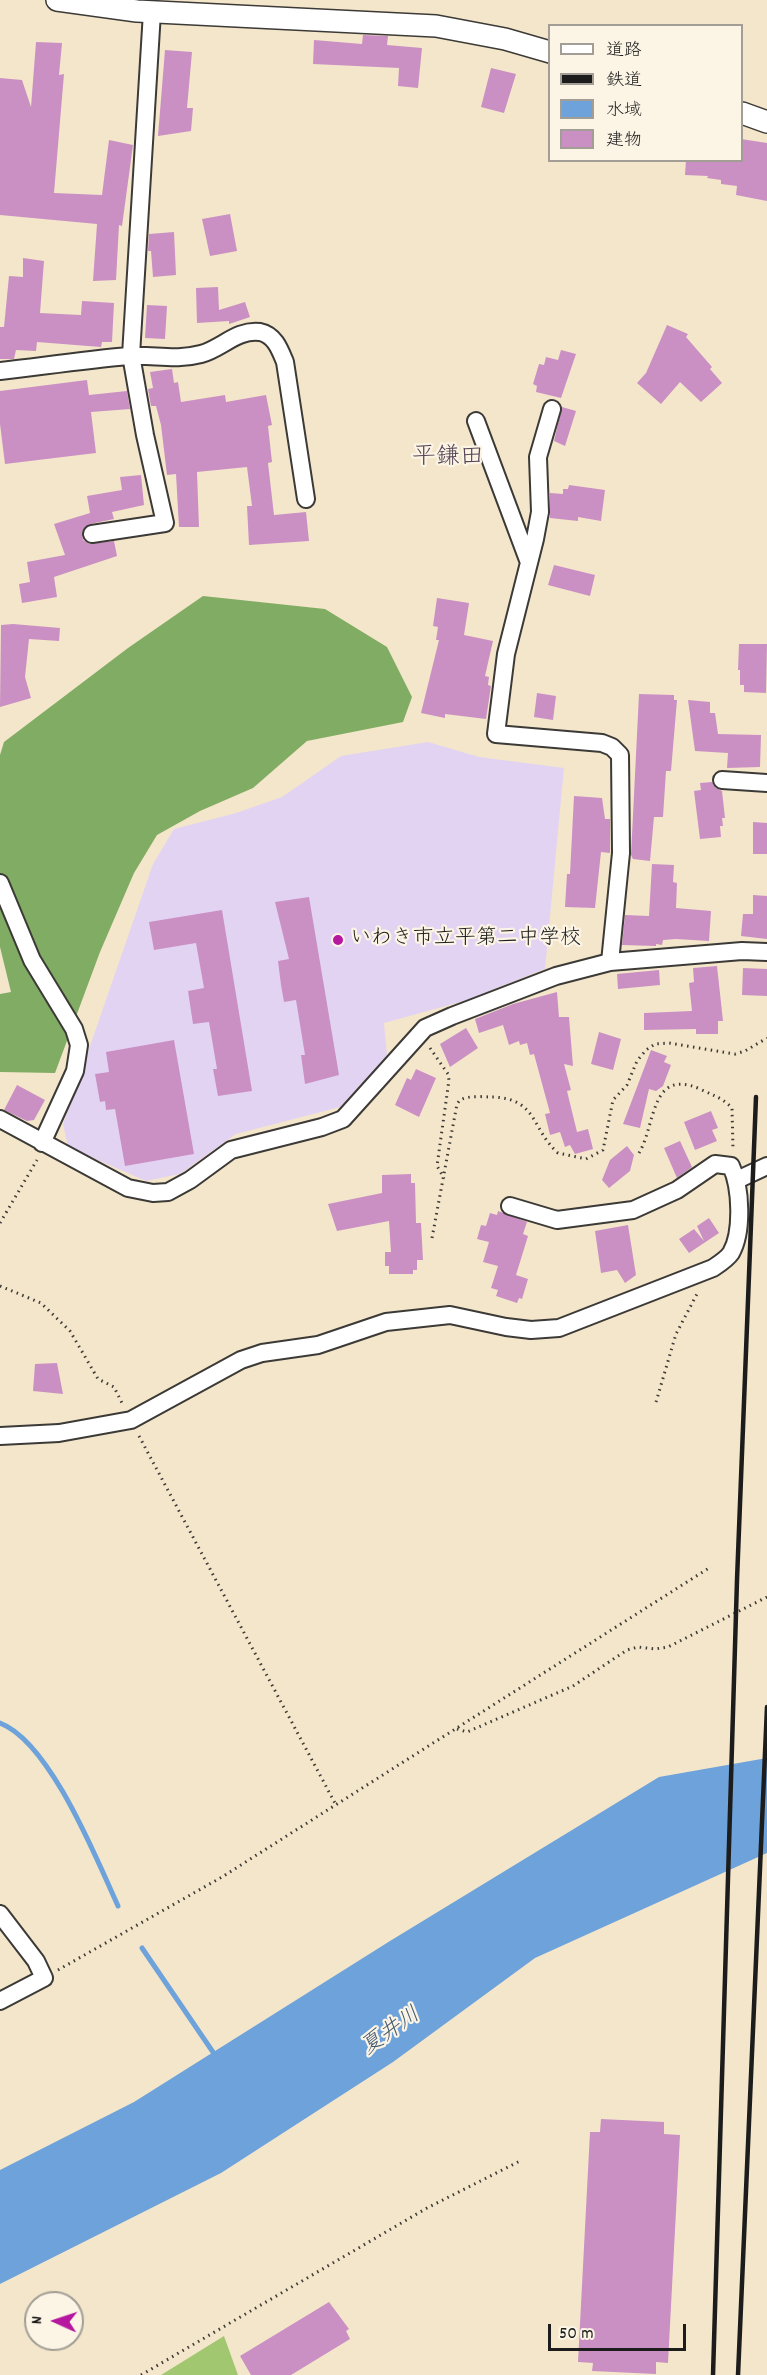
<!DOCTYPE html>
<meta charset="utf-8">
<style>
body{margin:0}
#map{position:relative;width:767px;height:2375px;overflow:hidden;background:#f4e6cb;font-family:Dekko,"Klee One",sans-serif}
canvas{display:block}
.legend{position:absolute;left:548px;top:24px;width:195px;height:138px;box-sizing:border-box;background:#fcf5e5;border:2px solid #a29e95;margin:0;padding:8px 10px;list-style:none;font-size:18px;color:#1c1c1c}
.legend li{display:flex;align-items:center;gap:12px;height:30px}
.legend b{width:30px;border:2px solid #a29e95}
.north{position:absolute;left:24px;top:2291px;width:60px;height:60px;box-sizing:border-box;background:#fcf5e5;border:2px solid #a29e95;border-radius:50%;rotate:273deg;font-size:16px;font-weight:700;line-height:24px;text-align:center;color:#1c1c1c}
.north::after{content:'';display:block;margin:auto;width:21px;height:27px;background:#b5179e;clip-path:polygon(50% 0,100% 100%,50% 72%,0 100%)}
.scale{position:absolute;left:548px;top:2324px;width:138px;height:27px;box-sizing:border-box;border:3px solid #1c1c1c;border-top:0;padding-left:8px;font-size:18px;line-height:21px;white-space:nowrap;color:#1c1c1c;-webkit-text-stroke:4px #fcf5e5;paint-order:stroke}
</style>
<div id="map">
<canvas width="767" height="2375"></canvas>
<ul class="legend">
<li><b style="height:8px;background:#fff"></b>道路</li>
<li><b style="height:8px;background:#1c1c1c"></b>鉄道</li>
<li><b style="height:16px;background:#6da2da"></b>水域</li>
<li><b style="height:16px;background:#ca90c4"></b>建物</li>
</ul>
<div class="north">N</div>
<div class="scale">50 m</div>
</div>
<script>
const context = document.querySelector('canvas').getContext('2d');
context.lineJoin = 'round';
function fill(path, color) { context.fillStyle = color; context.fill(path, 'evenodd'); }
function strokePath(path, color, width, dash) { context.strokeStyle = color; context.lineWidth = width; context.lineCap = dash ? 'butt' : 'round'; context.setLineDash(dash || []); context.stroke(path); }
function write(font, color, halo, rows, align = 'center') {
  context.font = font + ' Dekko,"Klee One",sans-serif'; context.lineWidth = 4.5; context.setLineDash([]); context.textBaseline = 'middle'; context.strokeStyle = halo; context.fillStyle = color; for (const [text, x, y, turn = 0] of rows) {
    context.save(); context.translate(x, y); context.rotate((+turn || 0) * Math.PI / 180); context.textAlign = isNaN(turn) ? turn : align; if (halo) context.strokeText(text, 0, 0); context.fillText(text, 0, 0); context.restore();
  }
}
fill(new Path2D(`
 M 428,742 L 479,757 L 564,768 L 545,969 L 464,1001 L 384,1023 L 387,1056 L 340,1107 L 236,1134 L 180,1174 L 146,1181 L 68,1147 L 63,1124 L 153,864 L 174,829 L 236,813 L 282,797 L 341,756 Z`), '#e3d3f2');
fill(new Path2D(`
 M 224,2336 L 238,2375 L 161,2375 Z`), '#a2c771');
fill(new Path2D(`
 M 203,596 L 325,609 L 387,647 L 412,697 L 403,722 L 307,741 L 253,788 L 200,811 L 157,835 L 134,873 L 100,952 L 55,1073 L 0,1072 L 0,994 L 11,992 L 0,947 L 0,755 L 4,742 L 128,648 Z`), '#81ac63');
fill(new Path2D(`
 M 767,1758 L 767,1853 L 535,1958 L 393,2062 L 221,2173 L 0,2284 L 0,2170 L 134,2102 L 390,1941 L 659,1777 Z`), '#6da2da');
strokePath(new Path2D(`
 M 0,1723 C 50,1742 96,1858 118,1906
 M 142,1948 L 217,2058`), '#6da2da', 5);
fill(new Path2D(`
 M 363,35 L 388,36 L 387,45 L 422,48 L 418,88 L 398,86 L 399,68 L 313,64 L 314,40 L 362,44 Z
 M 36,42 L 62,43 L 59,75 L 64,74 L 54,193 L 102,195 L 109,140 L 133,145 L 122,226 L 119,225 L 116,280 L 93,281 L 97,224 L 0,215 L 0,78 L 22,80 L 31,107 Z
 M 165,50 L 192,52 L 187,108 L 193,108 L 191,131 L 158,136 Z
 M 491,68 L 516,74 L 504,113 L 481,107 Z
 M 741,139 L 767,143 L 767,201 L 736,195 L 737,186 L 721,184 L 721,180 L 707,178 L 708,176 L 685,175 L 686,160 L 741,160 Z
 M 230,214 L 237,251 L 210,256 L 202,219 Z
 M 174,232 L 176,275 L 153,277 L 151,251 L 148,251 L 149,234 Z
 M 23,258 L 44,261 L 40,313 L 81,315 L 82,301 L 114,303 L 112,342 L 102,342 L 101,347 L 37,342 L 36,351 L 16,350 L 14,359 L 0,359 L 0,327 L 4,327 L 9,276 L 23,277 Z
 M 218,287 L 219,310 L 245,302 L 250,317 L 229,324 L 229,321 L 197,323 L 196,288 Z
 M 147,305 L 167,306 L 165,339 L 145,338 Z
 M 667,325 L 688,334 L 686,337 L 712,367 L 710,369 L 722,383 L 701,402 L 680,382 L 661,404 L 637,383 L 646,373 Z
 M 561,350 L 576,354 L 561,398 L 536,392 L 537,386 L 533,384 L 539,364 L 544,365 L 546,357 L 558,360 Z
 M 172,369 L 174,383 L 178,382 L 181,402 L 225,395 L 226,402 L 266,395 L 272,425 L 268,426 L 272,462 L 268,463 L 274,515 L 306,512 L 309,541 L 249,545 L 247,506 L 252,506 L 247,467 L 197,472 L 199,527 L 179,527 L 176,474 L 167,475 L 161,425 L 156,406 L 151,406 L 148,389 L 153,388 L 150,372 Z
 M 87,380 L 89,395 L 127,391 L 130,409 L 91,412 L 96,453 L 5,464 L 0,424 L 0,391 Z
 M 562,407 L 576,411 L 565,446 L 554,441 Z
 M 141,475 L 144,505 L 112,512 L 114,519 L 90,524 L 82,531 L 83,540 L 89,544 L 114,541 L 117,556 L 54,577 L 57,597 L 22,603 L 19,584 L 30,582 L 27,562 L 65,555 L 54,524 L 90,513 L 87,496 L 122,490 L 120,477 Z
 M 569,485 L 605,490 L 601,521 L 578,517 L 578,521 L 550,518 L 550,493 L 563,494 L 563,489 L 568,489 Z
 M 554,565 L 595,575 L 590,596 L 548,585 Z
 M 437,598 L 469,603 L 464,635 L 493,641 L 485,676 L 489,677 L 488,685 L 491,686 L 486,719 L 445,714 L 445,718 L 421,713 L 439,640 L 436,640 L 438,627 L 433,626 Z
 M 13,624 L 60,628 L 59,641 L 29,639 L 25,677 L 31,698 L 0,707 L 1,625 Z
 M 739,644 L 767,644 L 766,693 L 744,692 L 744,685 L 740,685 L 740,670 L 738,670 Z
 M 537,693 L 556,696 L 553,720 L 534,717 Z
 M 639,694 L 674,695 L 674,700 L 677,700 L 671,771 L 666,771 L 663,817 L 654,817 L 650,861 L 633,859 L 631,855 Z
 M 688,700 L 710,702 L 710,713 L 715,713 L 718,734 L 761,735 L 760,767 L 727,768 L 728,753 L 695,751 Z
 M 712,782 L 716,788 L 722,791 L 725,818 L 722,818 L 723,826 L 720,826 L 721,837 L 700,839 L 694,791 L 701,790 L 700,783 Z
 M 574,796 L 602,798 L 605,819 L 610,819 L 610,853 L 601,852 L 595,908 L 565,907 L 567,874 L 570,874 Z
 M 753,822 L 767,823 L 767,854 L 753,854 Z
 M 652,864 L 674,865 L 673,882 L 677,883 L 676,908 L 711,911 L 709,941 L 676,939 L 663,940 L 662,945 L 656,944 L 656,946 L 622,945 L 625,915 L 649,916 Z
 M 753,895 L 767,896 L 767,939 L 741,936 L 743,914 L 753,914 Z
 M 309,897 L 339,1075 L 305,1084 L 301,1055 L 305,1055 L 296,1000 L 284,1002 L 281,985 L 278,961 L 289,959 L 275,902 Z
 M 222,910 L 252,1091 L 218,1096 L 213,1069 L 217,1069 L 209,1022 L 193,1024 L 188,991 L 204,988 L 196,943 L 154,950 L 149,922 Z
 M 717,966 L 723,1021 L 718,1021 L 718,1034 L 696,1034 L 696,1029 L 644,1030 L 644,1013 L 692,1011 L 689,983 L 694,982 L 693,968 Z
 M 743,968 L 767,969 L 767,996 L 742,995 Z
 M 659,970 L 660,985 L 618,989 L 617,974 Z
 M 557,992 L 559,1017 L 569,1017 L 573,1066 L 564,1064 L 571,1090 L 567,1091 L 577,1132 L 588,1129 L 593,1149 L 575,1154 L 570,1145 L 565,1147 L 560,1132 L 550,1135 L 545,1114 L 550,1113 L 534,1054 L 530,1055 L 527,1043 L 520,1045 L 519,1041 L 509,1045 L 503,1025 L 479,1033 L 475,1019 L 513,1004 Z
 M 466,1028 L 478,1048 L 450,1067 L 440,1044 Z
 M 599,1032 L 621,1039 L 613,1070 L 591,1064 Z
 M 174,1040 L 194,1154 L 125,1166 L 115,1109 L 106,1110 L 105,1101 L 100,1102 L 95,1074 L 109,1072 L 106,1052 Z
 M 651,1050 L 667,1056 L 664,1062 L 671,1065 L 663,1086 L 656,1091 L 649,1089 L 640,1128 L 623,1124 Z
 M 416,1069 L 436,1078 L 419,1117 L 395,1105 L 407,1078 L 411,1080 Z
 M 17,1085 L 45,1100 L 34,1120 L 27,1121 L 4,1110 Z
 M 711,1111 L 718,1128 L 712,1130 L 717,1141 L 695,1150 L 684,1122 Z
 M 680,1141 L 692,1167 L 677,1178 L 664,1148 Z
 M 627,1146 L 634,1155 L 630,1171 L 609,1188 L 602,1180 L 610,1160 Z
 M 411,1174 L 411,1183 L 415,1183 L 416,1223 L 421,1223 L 423,1260 L 417,1260 L 417,1270 L 413,1270 L 413,1274 L 389,1274 L 389,1266 L 385,1266 L 385,1252 L 391,1252 L 389,1221 L 337,1231 L 328,1204 L 382,1193 L 382,1175 Z
 M 498,1211 L 527,1222 L 523,1234 L 528,1236 L 516,1275 L 528,1279 L 522,1299 L 519,1298 L 517,1303 L 496,1296 L 498,1290 L 491,1288 L 498,1266 L 483,1262 L 489,1242 L 477,1239 L 481,1225 L 486,1226 L 490,1213 L 497,1215 Z
 M 709,1218 L 719,1233 L 689,1253 L 679,1239 L 694,1229 L 704,1241 L 697,1226 Z
 M 628,1225 L 636,1275 L 625,1283 L 617,1270 L 601,1273 L 595,1231 Z
 M 57,1363 L 63,1394 L 33,1391 L 35,1364 Z
 M 601,2119 L 664,2122 L 664,2134 L 680,2135 L 668,2363 L 656,2362 L 656,2374 L 592,2371 L 593,2363 L 578,2362 L 590,2132 L 600,2132 Z
 M 329,2302 L 349,2329 L 346,2331 L 350,2339 L 291,2375 L 251,2375 L 240,2356 Z`), '#ca90c4');
const minor = new Path2D(`
 M 0,371 C 43,366 85,360 128,356 C 153,354 175,361 201,354 C 221,349 237,329 260,332 C 275,335 280,350 285,362 L 306,499
 M 552,409 L 538,457 L 540,512 L 535,539 L 506,654 L 496,734 L 602,743 L 612,747 L 620,755 L 621,853 L 610,962
 M 476,421 L 528,560
 M 92,534 L 165,523 L 145,435 L 131,355 L 152,12
 M 722,780 L 767,783
 M 0,883 L 32,960 L 74,1029 L 79,1045 L 75,1071 L 42,1143
 M 0,1119 L 128,1188 L 153,1193 L 168,1192 L 190,1180 L 231,1150 L 322,1127 L 343,1119 L 425,1028 L 452,1016 L 556,976 L 610,962 L 742,951 L 767,952
 M 737,1180 L 767,1166
 M 0,1436 L 59,1433 L 131,1420 L 241,1360 L 262,1353 L 318,1345 L 386,1322 L 450,1315 L 506,1327 L 531,1330 L 559,1328 L 713,1268 C 719,1264 727,1259 731,1253 C 743,1232 741,1187 731,1166 L 715,1164 L 677,1190 L 633,1210 L 557,1220 L 510,1206
 M 0,1914 L 36,1961 L 44,1978 L 0,2001`);
const tertiary = new Path2D(`
 M 57,0 L 137,11 L 436,26 L 505,39 L 550,52
 M 742,113 L 767,122`);
strokePath(minor, '#3c3a36', 20);
strokePath(tertiary, '#3c3a36', 24);
strokePath(new Path2D(`
 M 430,1048 L 448,1074 L 449,1080 L 437,1166 L 444,1178
 M 639,1153 C 656,1125 650,1067 700,1089 C 712,1095 723,1098 732,1108 L 733,1149
 M 0,1223 L 37,1160
 M 432,1238 L 457,1104 L 460,1100 C 470,1095 483,1097 493,1097 C 538,1099 531,1129 558,1153 L 586,1159 L 603,1150 L 613,1100 L 627,1085 L 637,1061 L 646,1050 L 655,1044 L 669,1043 L 735,1054 L 745,1051 L 767,1038
 M 0,1286 L 41,1303 L 70,1331 L 98,1379 L 114,1387 L 123,1405
 M 656,1402 L 676,1334 L 698,1292
 M 139,1436 L 336,1805
 M 457,1729 L 467,1732 L 573,1686 L 627,1650 L 638,1647 L 655,1649 L 668,1647 L 767,1597
 M 58,1970 L 222,1877 L 709,1568
 M 141,2375 L 427,2208 L 520,2161`), '#3c3a36', 3, [1.5, 4.5]);
strokePath(minor, '#fff', 16);
strokePath(tertiary, '#fff', 21);
strokePath(new Path2D(`
 M 713,2375 L 737,1580 L 756,1097
 M 738,2375 L 767,1707`), '#1c1c1c', 4.5);
for (const [x, y, r, color] of [
 [338,940,6,"#b5179e"]
]) { const dot = new Path2D(); dot.arc(x, y, r, 0, 2 * Math.PI); context.fillStyle = color; context.fill(dot); strokePath(dot, '#fcf5e5', 2); }
write('21px', '#1c1c1c', '#fcf5e5', [
 ["いわき市立平第二中学校",350,940]
], 'left');
write('italic 22px', '#405871', '#fcf5e5', [
 ["夏井川",392,2033,-35]
]);
write('24px', '#594557', '#fcf5e5', [
 ["平鎌田",448,460]
]);
</script>
